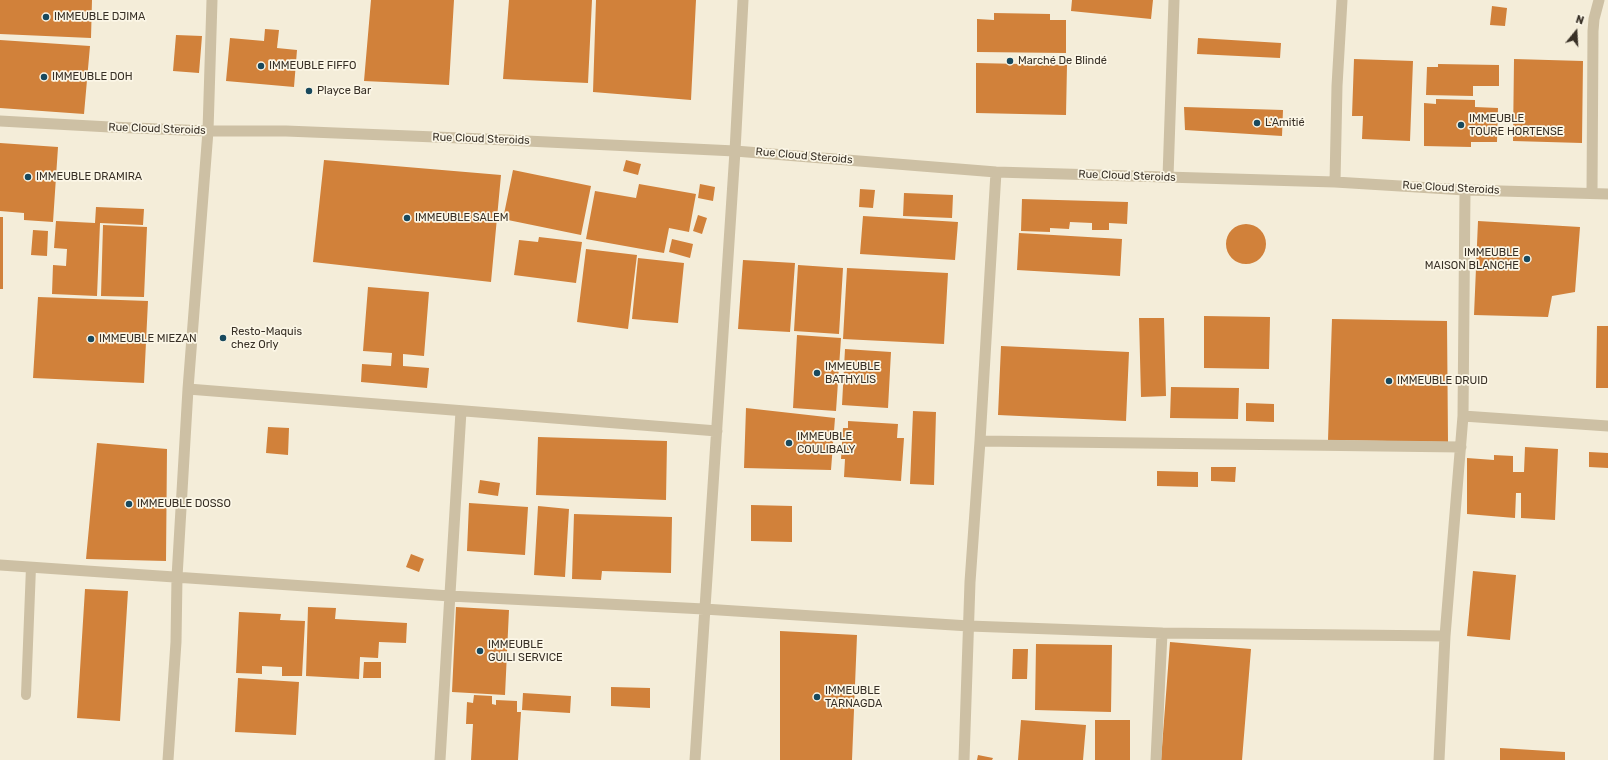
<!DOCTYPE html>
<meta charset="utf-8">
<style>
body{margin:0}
#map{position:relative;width:1608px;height:760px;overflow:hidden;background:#f4edd9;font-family:Rubik,sans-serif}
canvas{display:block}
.north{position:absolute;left:1556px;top:12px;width:40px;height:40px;-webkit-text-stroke:3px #fbf6e6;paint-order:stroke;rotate:18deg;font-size:11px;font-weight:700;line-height:16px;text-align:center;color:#383026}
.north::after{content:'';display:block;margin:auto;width:14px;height:18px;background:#383026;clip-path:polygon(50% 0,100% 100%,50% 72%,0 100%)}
</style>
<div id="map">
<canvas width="1608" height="760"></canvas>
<div class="north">N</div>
</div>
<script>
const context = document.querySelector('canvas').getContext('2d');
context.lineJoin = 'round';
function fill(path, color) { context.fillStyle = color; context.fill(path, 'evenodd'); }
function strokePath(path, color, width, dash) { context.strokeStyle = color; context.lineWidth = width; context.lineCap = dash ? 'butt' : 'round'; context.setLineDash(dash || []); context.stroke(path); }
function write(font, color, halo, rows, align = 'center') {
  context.font = font + ' Rubik,sans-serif'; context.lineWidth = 3.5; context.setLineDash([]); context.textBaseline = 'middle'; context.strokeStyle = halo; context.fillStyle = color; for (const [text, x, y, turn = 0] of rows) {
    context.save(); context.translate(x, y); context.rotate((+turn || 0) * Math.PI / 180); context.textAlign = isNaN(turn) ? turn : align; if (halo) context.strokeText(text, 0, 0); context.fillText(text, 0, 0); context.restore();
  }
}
fill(new Path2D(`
 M 0,0 L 92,0 L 91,38 L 0,34 Z
 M 371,0 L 454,0 L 449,85 L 364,81 Z
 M 509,0 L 592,0 L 588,83 L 503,79 Z
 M 596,0 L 696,0 L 691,100 L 593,92 Z
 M 1072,0 L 1153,0 L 1151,19 L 1071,11 Z
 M 1492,6 L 1507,8 L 1505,26 L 1490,25 Z
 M 994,13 L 1050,14 L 1050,20 L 1066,20 L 1066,53 L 977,52 L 977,19 L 994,20 Z
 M 265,29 L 279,30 L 277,48 L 297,50 L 294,87 L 226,81 L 230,38 L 264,41 Z
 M 176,35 L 202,36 L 199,73 L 173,71 Z
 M 1198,38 L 1281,43 L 1280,58 L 1197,54 Z
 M 0,40 L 90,46 L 84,114 L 0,108 Z
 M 1354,59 L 1413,61 L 1410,141 L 1362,139 L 1363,116 L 1352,116 Z
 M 1514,59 L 1583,61 L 1582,143 L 1513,141 Z
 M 976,63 L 1067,65 L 1066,115 L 976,113 Z
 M 1438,64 L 1499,65 L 1499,86 L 1473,86 L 1473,96 L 1426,95 L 1427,67 L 1438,67 Z
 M 1436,99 L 1475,100 L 1475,107 L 1498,108 L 1497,142 L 1471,142 L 1471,147 L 1424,146 L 1424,103 L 1436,104 Z
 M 1184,107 L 1283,110 L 1282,136 L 1185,130 Z
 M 0,143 L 58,147 L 53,222 L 24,220 L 24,213 L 0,211 Z
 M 324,160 L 501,175 L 491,282 L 313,262 Z
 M 626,160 L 641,164 L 638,175 L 623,171 Z
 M 513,170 L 591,186 L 581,235 L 503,219 Z
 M 639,184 L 696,194 L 689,232 L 669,228 L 664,253 L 586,239 L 595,191 L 636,198 Z
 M 700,184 L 715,187 L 713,201 L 698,198 Z
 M 860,189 L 875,190 L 873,208 L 859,207 Z
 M 904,193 L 953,195 L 952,218 L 903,216 Z
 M 1022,199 L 1128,202 L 1127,224 L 1109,223 L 1109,230 L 1092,230 L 1092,223 L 1070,222 L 1069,229 L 1050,228 L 1050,232 L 1021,231 Z
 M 96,207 L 144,209 L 143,225 L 100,223 L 97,296 L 52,294 L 53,265 L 66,266 L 67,249 L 54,248 L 56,221 L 95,223 Z
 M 698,215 L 707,218 L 702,234 L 693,231 Z
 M 863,216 L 958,222 L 955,260 L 860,254 Z
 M 0,217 L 3,217 L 3,289 L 0,289 Z
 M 1478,221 L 1580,227 L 1575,292 L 1552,296 L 1548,317 L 1474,315 Z
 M1226 244a20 20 0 1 1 40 0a20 20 0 1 1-40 0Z
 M 103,225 L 147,227 L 144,297 L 101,296 Z
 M 33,230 L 48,231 L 47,256 L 31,255 Z
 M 1019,233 L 1122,239 L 1120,276 L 1017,270 Z
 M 539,237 L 582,242 L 576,283 L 514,275 L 519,240 L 538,242 Z
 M 672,239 L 693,244 L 690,258 L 669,252 Z
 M 586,249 L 637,255 L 628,329 L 577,322 Z
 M 638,258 L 684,263 L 678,323 L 632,319 Z
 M 743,260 L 795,263 L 790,332 L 738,329 Z
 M 798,265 L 843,268 L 839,334 L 794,331 Z
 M 847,268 L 948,273 L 944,344 L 843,339 Z
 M 368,287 L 429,292 L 424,356 L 403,354 L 403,366 L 429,368 L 427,388 L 361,382 L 362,364 L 391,366 L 392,353 L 363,351 Z
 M 38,297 L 148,301 L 144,383 L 33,378 Z
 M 1204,316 L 1270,317 L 1269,369 L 1204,368 Z
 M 1139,318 L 1164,318 L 1166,396 L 1141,397 Z
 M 1332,319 L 1447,321 L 1448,442 L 1328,440 Z
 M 1597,326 L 1608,326 L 1608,388 L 1596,388 Z
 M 797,335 L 841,338 L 836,411 L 793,408 Z
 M 1001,346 L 1129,352 L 1126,421 L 998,415 Z
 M 845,349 L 891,352 L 888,408 L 842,405 Z
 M 1171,387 L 1239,388 L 1238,419 L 1170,418 Z
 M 1246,403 L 1274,404 L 1274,422 L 1246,421 Z
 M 746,408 L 835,418 L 831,470 L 744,468 Z
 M 913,411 L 936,412 L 934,485 L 910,484 Z
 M 848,421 L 898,424 L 897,438 L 904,438 L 901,481 L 844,477 L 845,459 L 841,459 L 843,428 L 848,428 Z
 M 268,427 L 289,428 L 288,455 L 266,453 Z
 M 538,437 L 667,441 L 666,500 L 536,495 Z
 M 97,443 L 167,449 L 166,561 L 86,559 Z
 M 1525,447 L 1558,449 L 1555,520 L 1521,518 L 1521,493 L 1516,493 L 1515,518 L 1467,514 L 1467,458 L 1494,460 L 1494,455 L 1513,456 L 1513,472 L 1524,472 Z
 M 1589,452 L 1608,453 L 1608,468 L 1589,467 Z
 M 1211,467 L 1236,467 L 1235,482 L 1211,481 Z
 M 1157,471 L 1198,472 L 1198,487 L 1157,486 Z
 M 480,480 L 500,483 L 498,496 L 478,493 Z
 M 469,503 L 528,507 L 525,555 L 467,551 Z
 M 751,505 L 792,506 L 792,542 L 751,541 Z
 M 538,506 L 569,509 L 565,577 L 534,575 Z
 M 574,514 L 672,517 L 671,573 L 602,571 L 601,580 L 572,579 Z
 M 411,554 L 424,559 L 419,572 L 406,567 Z
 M 1473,571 L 1516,575 L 1510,640 L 1467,636 Z
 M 85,589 L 128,591 L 120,721 L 77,718 Z
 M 308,607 L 336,608 L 335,619 L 407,623 L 406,643 L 379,642 L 378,658 L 360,657 L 359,679 L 306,676 Z
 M 456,607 L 509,610 L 505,695 L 452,692 Z
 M 239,612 L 281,614 L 280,620 L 305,621 L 302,676 L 282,676 L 282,667 L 262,666 L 262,674 L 236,673 Z
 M 780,631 L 857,635 L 852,760 L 780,760 Z
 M 1170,642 L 1251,649 L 1242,760 L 1161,760 Z
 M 1036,644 L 1112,645 L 1111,712 L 1035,710 Z
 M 1013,649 L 1028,649 L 1027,679 L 1012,679 Z
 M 364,662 L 381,662 L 381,678 L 363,678 Z
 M 238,678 L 299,682 L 296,735 L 235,732 Z
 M 611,687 L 650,688 L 650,708 L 611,706 Z
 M 523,693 L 571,696 L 570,713 L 522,710 Z
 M 474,695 L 492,696 L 492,704 L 496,705 L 496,700 L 517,701 L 517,712 L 521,712 L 518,760 L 471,760 L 473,724 L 466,724 L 467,702 L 473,703 Z
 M 1021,720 L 1086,725 L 1083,760 L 1018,760 Z
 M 1095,720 L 1130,720 L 1130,760 L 1095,760 Z
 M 1500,748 L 1565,752 L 1565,760 L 1500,760 Z
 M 978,755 L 993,758 L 992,760 L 977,760 Z`), '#d1813a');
strokePath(new Path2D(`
 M 26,695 L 31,567`), '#cdc0a4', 10);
strokePath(new Path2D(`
 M 0,121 L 110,127 L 208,131 L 286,131 L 485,139 L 735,151 L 996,172 L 1335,182 L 1465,190 L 1608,194
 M 1168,177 L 1174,0
 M 1335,182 L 1337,86 L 1342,0
 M 1592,193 L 1593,31 L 1594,19 L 1599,0
 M 188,389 L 717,431
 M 1463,416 L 1608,426
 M 980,441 L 1461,447
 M 0,565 L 450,596 L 704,609 L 969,626 L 1162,633 L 1445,636
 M 168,760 L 176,642 L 177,577 L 188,389 L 208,131 L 212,0
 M 440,760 L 461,411
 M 695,760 L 735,151 L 743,0
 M 964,760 L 970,582 L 980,441 L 996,172
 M 1156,760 L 1162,633
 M 1439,760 L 1445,636 L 1463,416 L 1465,190`), '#cdc0a4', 11);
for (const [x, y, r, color] of [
 [46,17,4,"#18495d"],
 [1010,61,4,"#18495d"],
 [261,66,4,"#18495d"],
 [44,77,4,"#18495d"],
 [309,91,4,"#18495d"],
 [1257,123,4,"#18495d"],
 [1461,125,4,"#18495d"],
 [28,177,4,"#18495d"],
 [407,218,4,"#18495d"],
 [1527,259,4,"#18495d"],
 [223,338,4,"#18495d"],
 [91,339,4,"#18495d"],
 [817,373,4,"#18495d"],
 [1389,381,4,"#18495d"],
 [789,443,4,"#18495d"],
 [129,504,4,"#18495d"],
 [480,651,4,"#18495d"],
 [817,697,4,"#18495d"]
]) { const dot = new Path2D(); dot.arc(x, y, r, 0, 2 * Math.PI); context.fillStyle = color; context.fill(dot); strokePath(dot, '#fbf6e6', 1.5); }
write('11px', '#383026', '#fbf6e6', [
 ["IMMEUBLE DJIMA",54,17],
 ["Marché De Blindé",1018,61],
 ["IMMEUBLE FIFFO",269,66],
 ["IMMEUBLE DOH",52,77],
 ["Playce Bar",317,91],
 ["IMMEUBLE",1469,119],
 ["TOURE HORTENSE",1469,132],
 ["L'Amitié",1265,123],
 ["IMMEUBLE DRAMIRA",36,177],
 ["IMMEUBLE SALEM",415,218],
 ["IMMEUBLE",1519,253,"right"],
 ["MAISON BLANCHE",1519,266,"right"],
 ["Resto-Maquis",231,332],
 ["chez Orly",231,345],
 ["IMMEUBLE MIEZAN",99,339],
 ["IMMEUBLE",825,367],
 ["BATHYLIS",825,380],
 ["IMMEUBLE DRUID",1397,381],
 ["IMMEUBLE",797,437],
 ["COULIBALY",797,450],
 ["IMMEUBLE DOSSO",137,504],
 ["IMMEUBLE",488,645],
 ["GUILI SERVICE",488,658],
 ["IMMEUBLE",825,691],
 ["TARNAGDA",825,704]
], 'left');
write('11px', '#383026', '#fbf6e6', [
 ["Rue Cloud Steroids",157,129,2],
 ["Rue Cloud Steroids",481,139,2],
 ["Rue Cloud Steroids",804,156,5],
 ["Rue Cloud Steroids",1127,176,2],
 ["Rue Cloud Steroids",1451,188,3]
]);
</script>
